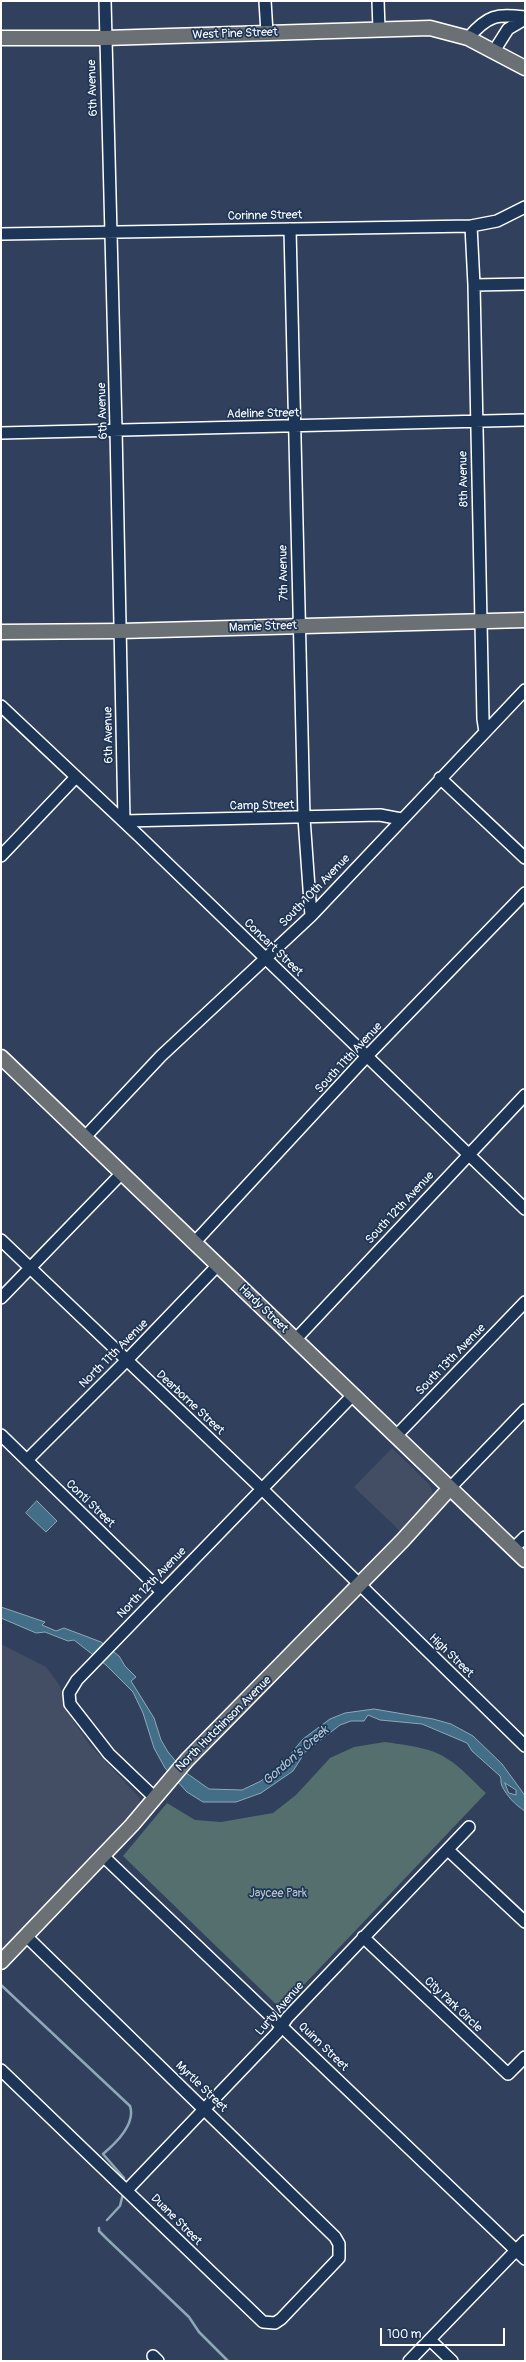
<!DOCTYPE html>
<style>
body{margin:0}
#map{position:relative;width:526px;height:2362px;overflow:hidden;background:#31415d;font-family:Pangolin,sans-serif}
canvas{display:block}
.frame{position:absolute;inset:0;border:2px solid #fff;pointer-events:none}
.scale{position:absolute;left:380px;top:2328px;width:125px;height:18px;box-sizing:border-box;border:2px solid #fff;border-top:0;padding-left:5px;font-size:12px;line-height:14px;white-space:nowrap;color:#fff;-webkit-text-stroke:3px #1d3557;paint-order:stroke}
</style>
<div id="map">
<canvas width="526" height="2362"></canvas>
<div class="frame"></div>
<div class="scale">100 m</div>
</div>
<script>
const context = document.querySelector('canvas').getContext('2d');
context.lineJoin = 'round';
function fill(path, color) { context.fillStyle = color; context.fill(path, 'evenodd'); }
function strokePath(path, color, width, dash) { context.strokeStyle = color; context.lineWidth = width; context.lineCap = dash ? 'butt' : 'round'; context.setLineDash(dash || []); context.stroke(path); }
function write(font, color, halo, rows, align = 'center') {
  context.font = font + ' Pangolin,sans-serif'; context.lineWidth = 3.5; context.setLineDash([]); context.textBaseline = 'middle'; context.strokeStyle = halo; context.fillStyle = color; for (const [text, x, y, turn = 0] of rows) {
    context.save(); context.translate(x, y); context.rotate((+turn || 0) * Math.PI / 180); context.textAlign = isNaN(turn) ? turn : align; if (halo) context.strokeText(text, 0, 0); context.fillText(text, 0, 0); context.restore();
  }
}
fill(new Path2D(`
 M 392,1448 L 429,1484 L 433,1493 L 431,1500 L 400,1531 L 354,1487 Z
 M 1,1644 L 46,1667 L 60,1686 L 68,1713 L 90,1745 L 140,1798 L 140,1805 L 1,1951 Z`), '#434d64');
fill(new Path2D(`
 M 385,1742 C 404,1745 430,1747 446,1758 C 461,1767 473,1781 486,1793 L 281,2009 L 123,1856 L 167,1803 L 195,1820 L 221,1822 L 273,1813 L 296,1795 L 330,1758 L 354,1747 Z`), '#546f6d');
const water = new Path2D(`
 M 37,1501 L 57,1521 L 46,1532 L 26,1513 Z
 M 1,1607 L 45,1622 L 42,1625 L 56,1631 L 64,1628 L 101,1642 L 119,1656 L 125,1666 L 136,1677 L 131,1681 L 154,1718 L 161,1740 L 168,1752 L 185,1772 L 209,1789 L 242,1790 L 261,1781 L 284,1762 L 303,1739 L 330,1719 L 345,1713 L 374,1709 L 433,1719 L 451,1724 L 473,1736 L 502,1764 L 521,1790 L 525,1796 L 525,1811 C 515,1805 507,1796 502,1786 C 500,1782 502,1780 500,1776 L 472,1751 L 467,1743 L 422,1724 L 380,1720 L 368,1715 L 364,1721 L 351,1721 L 340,1725 L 305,1752 L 293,1771 L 261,1793 L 236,1802 L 203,1802 L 187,1792 L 165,1768 L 154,1748 L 143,1713 L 133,1692 L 106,1665 L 74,1640 L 68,1641 L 45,1632 L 36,1633 L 1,1618 ZM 505,1783 L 516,1790 L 516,1795 L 509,1793 Z`);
fill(water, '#426e88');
strokePath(water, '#8ea8b8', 1);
strokePath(new Path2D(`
 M 1,1985 L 130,2106 C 136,2124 115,2144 103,2154 L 124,2178
 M 107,2220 L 120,2206 L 123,2194
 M 99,2228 L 99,2231 L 106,2238 L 189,2317 L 199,2332 L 228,2361`), '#8ea8b8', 2.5);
const minor = new Path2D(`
 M 105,1 L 116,429 L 124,821 L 380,815 L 401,819
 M 265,1 L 267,33
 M 378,1 L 379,29
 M 468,38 C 488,15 496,14 525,17
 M 494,51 L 508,29 L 525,19
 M 471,226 L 474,285 L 483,719 L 485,732
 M 290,229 L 304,818 L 311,916
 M 1,234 L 471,226 L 497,221 L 525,207
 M 474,285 L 525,284
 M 1,433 L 525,420
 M 1,706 L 139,836 L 525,1209
 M 440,778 L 525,858
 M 1,856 L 76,777
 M 85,1137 L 161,1056 L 311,916 L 525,690
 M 1,1240 L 261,1488 L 525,1746
 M 194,1243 L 367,1056 L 525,893
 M 1,1298 L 122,1173
 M 295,1340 L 525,1095
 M 1,1435 L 162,1592
 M 396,1436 L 525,1302
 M 27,1460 L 126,1361 L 218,1265
 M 450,1488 L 525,1410
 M 513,1549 L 525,1537
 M 154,1797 L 109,1754 L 70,1704 L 69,1693 L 77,1680 L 353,1395
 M 448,1850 L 525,1922
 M 102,1855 L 525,2259
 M 363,1937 L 508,2074 L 525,2057
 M 1,2070 L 263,2322 L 275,2323 L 281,2319 L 339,2258 L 339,2244 L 335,2237 L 26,1936
 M 127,2190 L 277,2033 L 287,2018 L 469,1827
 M 430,2340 L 452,2361
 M 153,2356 L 158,2361
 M 409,2361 L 525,2241`);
const major = new Path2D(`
 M 1,38 L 105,38 L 430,28 L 468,38 L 525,68
 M 1,632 L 121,631 L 525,620
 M 1,1057 L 525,1560
 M 1,1962 L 132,1825 L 187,1760 L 403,1540 L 450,1488`);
strokePath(minor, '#fff', 14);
strokePath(major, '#fff', 17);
strokePath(minor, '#1d3557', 11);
strokePath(major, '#6b7074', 14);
write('12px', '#fff', '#1d3557', [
 ["West Pine Street",235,34,-2],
 ["6th Avenue",93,88,-92],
 ["Corinne Street",265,216,-1],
 ["6th Avenue",103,411,-92],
 ["Adeline Street",263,414,-1],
 ["8th Avenue",464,479,-91],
 ["7th Avenue",284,573,-91],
 ["Mamie Street",263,627,-2],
 ["6th Avenue",109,735,-91],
 ["Camp Street",262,806,-1],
 ["South 10th Avenue",315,891,-46],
 ["Concart Street",273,948,44],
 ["South 11th Avenue",349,1058,-47],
 ["South 12th Avenue",400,1208,-47],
 ["Hardy Street",263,1309,44],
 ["North 11th Avenue",114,1354,-45],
 ["South 13th Avenue",451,1360,-46],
 ["Dearborne Street",190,1403,43],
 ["Conti Street",90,1504,44],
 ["North 12th Avenue",152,1583,-46],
 ["High Street",451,1656,44],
 ["North Hutchinson Avenue",224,1724,-45],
 ["City Park Circle",453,2005,43],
 ["Lurty Avenue",280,2009,-49],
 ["Quinn Street",323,2047,44],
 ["Myrtle Street",201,2087,44],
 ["Duane Street",176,2220,45]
]);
write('12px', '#bbc5c5', '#1d3557', [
 ["Jaycee Park",278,1894]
]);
write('italic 13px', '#b3c5cf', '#1d3557', [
 ["Gordon's Creek",296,1756,-41]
]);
</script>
